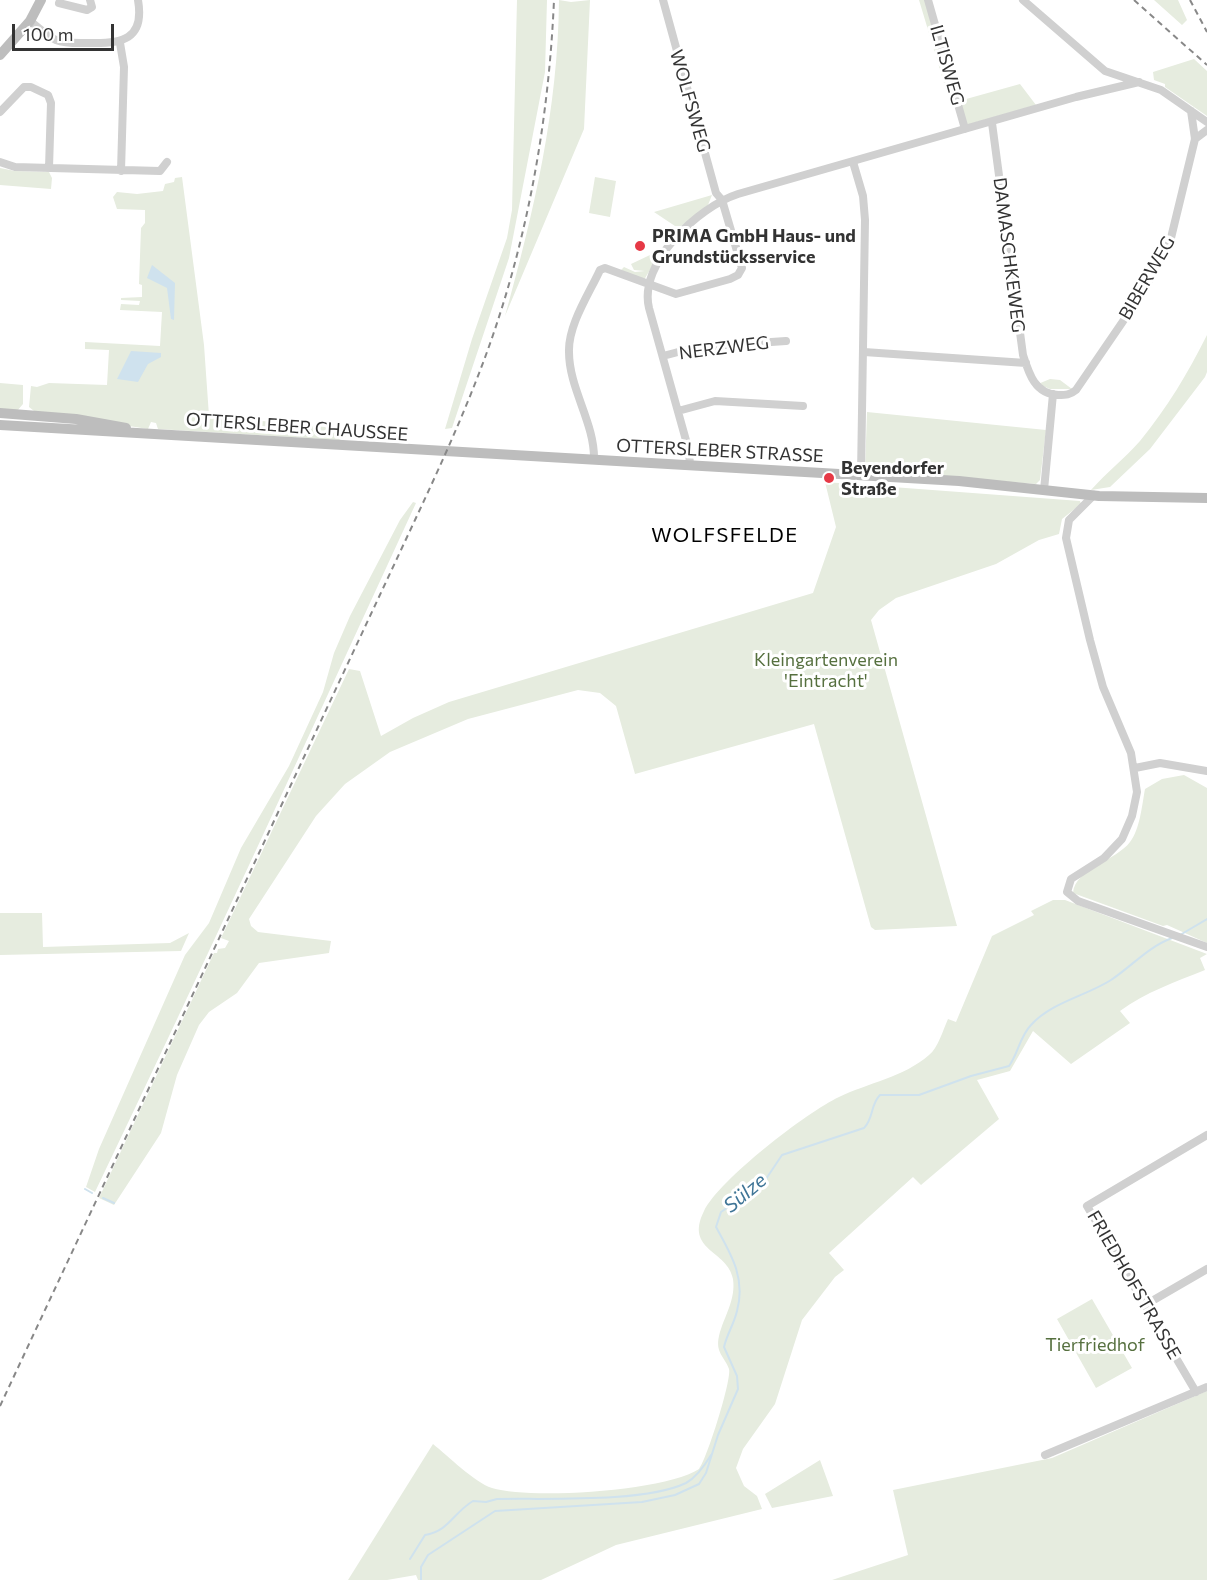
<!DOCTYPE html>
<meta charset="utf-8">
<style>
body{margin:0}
#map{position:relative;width:1207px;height:1580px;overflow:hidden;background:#fff;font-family:Commissioner,sans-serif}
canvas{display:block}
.scale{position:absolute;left:12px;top:24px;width:102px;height:27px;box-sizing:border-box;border:3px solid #333;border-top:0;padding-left:8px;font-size:18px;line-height:21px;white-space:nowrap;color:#333;-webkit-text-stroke:4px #fff;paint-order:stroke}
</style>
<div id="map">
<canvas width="1207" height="1580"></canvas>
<div class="scale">100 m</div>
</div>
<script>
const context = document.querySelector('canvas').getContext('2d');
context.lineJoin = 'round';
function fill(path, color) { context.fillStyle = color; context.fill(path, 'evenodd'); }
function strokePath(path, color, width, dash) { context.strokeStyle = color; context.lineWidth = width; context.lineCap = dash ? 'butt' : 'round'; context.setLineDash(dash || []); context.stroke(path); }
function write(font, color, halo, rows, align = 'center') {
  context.font = font + ' Commissioner,sans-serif'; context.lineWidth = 6; context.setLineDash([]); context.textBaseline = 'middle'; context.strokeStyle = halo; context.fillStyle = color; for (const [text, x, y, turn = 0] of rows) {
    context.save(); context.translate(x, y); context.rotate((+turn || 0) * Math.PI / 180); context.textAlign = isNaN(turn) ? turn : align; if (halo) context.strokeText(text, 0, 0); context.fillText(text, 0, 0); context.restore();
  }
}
fill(new Path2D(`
 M 517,0 L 547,0 L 545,72 L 509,258 L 452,428 L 445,429 L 472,339 L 507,238 L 512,210 Z
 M 559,0 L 571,2 L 590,0 L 584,129 L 505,316 C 534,212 558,109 559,0 Z
 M 919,0 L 925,0 L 949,81 L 944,83 Z
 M 1154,0 L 1178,0 L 1187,20 L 1182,25 Z
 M 1194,59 L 1207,71 L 1207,116 L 1165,87 L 1165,84 L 1154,80 L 1153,72 Z
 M 1020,84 L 1036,105 L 966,125 L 959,101 Z
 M 0,168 L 15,171 L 49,172 L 52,178 L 51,189 L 0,185 Z
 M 182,177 L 204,345 L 209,416 L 358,430 L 339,440 L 158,429 L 156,423 L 151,422 L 148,429 L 34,411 L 29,407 L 31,386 L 37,387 L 49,383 L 107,385 L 109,350 L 85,349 L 85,342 L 160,346 L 162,312 L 120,310 L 121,304 L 139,305 L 140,301 L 121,300 L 121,298 L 142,297 L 142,285 L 139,284 L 141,228 L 145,223 L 145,210 L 117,209 L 113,197 L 117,192 L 137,194 L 163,191 L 165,184 L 174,182 L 175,178 Z
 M 595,177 L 616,181 L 610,217 L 589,213 Z
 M 712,195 L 708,205 L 680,227 L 675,226 L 654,212 Z
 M 656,252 L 658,256 L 644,280 L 621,270 L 624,267 L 635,272 L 645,271 L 634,270 L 631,264 L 650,255 L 652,257 Z
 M 1207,335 L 1207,372 L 1205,377 L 1150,449 L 1110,487 L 1091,490 C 1106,473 1125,458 1140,441 C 1167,408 1188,373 1207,335 Z
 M 1050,379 L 1060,380 L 1072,389 L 1050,389 L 1038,384 Z
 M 0,383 L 23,385 L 23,404 L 17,411 L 0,410 Z
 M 867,412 L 1046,430 L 1040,480 L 1036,484 L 865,471 Z
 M 825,482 L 1080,501 L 1081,504 L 1062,519 L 1059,534 L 1039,540 L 996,564 L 896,598 L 879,610 L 871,620 L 957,926 L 875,930 L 871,927 L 814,724 L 635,774 L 616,706 L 600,693 L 578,690 L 468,719 L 390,752 L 345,784 L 316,816 L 249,919 L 251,926 L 258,932 L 331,941 L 329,953 L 259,963 L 237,993 L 209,1012 L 199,1025 L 177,1075 L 161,1133 L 114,1205 L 99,1198 L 214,953 L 217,953 L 218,949 L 225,948 L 229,941 L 221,938 L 349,669 L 360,671 L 381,736 L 413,718 L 449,702 L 813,593 L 836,527 Z
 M 413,502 L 416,503 C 310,733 205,963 95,1192 L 86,1187 L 99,1149 L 185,955 L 209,923 L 241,848 L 289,766 L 323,692 L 334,653 L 350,616 L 400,520 Z
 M 1184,775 L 1207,788 L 1207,943 L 1167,925 L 1163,926 L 1073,893 C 1075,868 1116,861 1130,842 C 1140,829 1142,805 1145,789 L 1162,779 Z
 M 1053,900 L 1065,900 L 1207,954 L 1200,958 L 1205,970 C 1175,982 1146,992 1120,1011 L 1130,1023 L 1071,1064 L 1033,1031 L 1010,1071 L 977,1080 L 999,1119 L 921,1185 L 913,1177 L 829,1253 L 844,1270 L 835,1277 L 802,1320 L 775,1404 L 743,1449 L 736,1468 L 744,1486 L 757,1496 L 762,1509 L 616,1545 L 541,1580 L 418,1580 L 416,1575 L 387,1580 L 348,1580 L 433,1444 C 448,1456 474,1482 492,1488 C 530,1500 666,1491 699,1469 C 707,1459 732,1379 729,1369 C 725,1357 715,1353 719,1336 C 724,1316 736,1300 733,1279 C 728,1250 684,1251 704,1211 C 719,1180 807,1112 839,1097 C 868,1083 904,1077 929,1055 C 938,1048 943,1030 948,1019 L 956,1022 L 992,936 L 1034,915 L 1031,911 Z
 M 0,913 L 42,913 L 43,947 L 170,943 L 189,933 L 181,951 L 0,955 Z
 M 1092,1299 L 1132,1368 L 1096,1388 L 1057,1319 Z
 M 1207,1391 L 1207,1580 L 832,1580 L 908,1555 L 893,1490 L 1052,1458 Z
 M 820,1460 L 833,1496 L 772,1508 L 765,1494 Z`), '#e6ecdf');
fill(new Path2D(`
 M 152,265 L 175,283 L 174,320 L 171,319 L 167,288 L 147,278 Z
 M 131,351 L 161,353 L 161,357 L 148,364 L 138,382 L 117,379 Z`), '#cfe2ee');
strokePath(new Path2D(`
 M 1180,935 L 1207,919
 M 85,1189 L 92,1193
 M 103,1198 L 114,1203
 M 410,1559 L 425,1535 C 449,1531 453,1513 473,1501 L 486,1502 L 497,1499 C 546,1498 644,1503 686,1483 C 697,1477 705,1465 711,1455
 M 421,1580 L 421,1567 L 428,1555 L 495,1511 L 642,1502 L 675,1495 L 699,1484 L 706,1473 L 718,1435 L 738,1389 L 737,1376 L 724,1347 C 727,1334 734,1324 737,1311 C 746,1278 731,1254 716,1227 L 721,1212 L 764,1182 L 782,1155 L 864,1128 C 874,1118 870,1105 880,1095 L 919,1095 L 971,1076 L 1009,1066 C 1018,1054 1020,1036 1031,1025 C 1052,1002 1086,996 1111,980 C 1132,966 1148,947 1172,938`), '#cfe2ee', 2);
strokePath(new Path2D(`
 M 928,0 L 965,129
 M 1023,0 L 1105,71 L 1161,90 L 1207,122
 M 59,3 L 87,10 L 92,7 L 90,0
 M 30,21 C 38,27 47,36 56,40 C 66,44 79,43 89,43 C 121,44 145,40 138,0
 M 120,43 L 124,67 L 121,171
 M 0,112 L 24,87 L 31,87 L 48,95 L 51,103 L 49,168
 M 992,123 L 1023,355 C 1029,374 1035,394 1058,395 C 1066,395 1070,395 1076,390 L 1141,295 L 1170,242 L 1195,139 L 1191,111
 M 1195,139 L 1207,130
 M 0,162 L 15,167 L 160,171 L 167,162
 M 853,162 L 863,196 L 865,220 L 861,475
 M 864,352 L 1026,363
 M 663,356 L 697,347 L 786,341
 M 678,411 L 715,401 L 803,406
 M 594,460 C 595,423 569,389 569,352 C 568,325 589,294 600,270 L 605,268 L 676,294 L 730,279 L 738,275 L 742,268 L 722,200 L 716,193 L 663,0
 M 690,466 L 689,451 L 649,308 C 638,263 698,207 738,194 L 1076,97 L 1139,82
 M 1044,490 L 1053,394
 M 1094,495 L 1069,520 L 1066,538 L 1090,640 L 1103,687 L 1131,753 L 1137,792 L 1132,816 L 1122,839 L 1104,858 L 1071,879 L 1067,892 L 1078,901 L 1207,947
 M 1135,768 L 1160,763 L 1207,771
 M 1145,1305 L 1207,1269
 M 1196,1392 L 1087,1206 L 1207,1135
 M 1045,1455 L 1207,1387`), '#d0d0d0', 8);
strokePath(new Path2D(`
 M 0,55 L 30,21 L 41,0
 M 0,413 L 76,419 L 126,428
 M 0,425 L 959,481 L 1099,496 L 1207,498`), '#bdbdbd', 10);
strokePath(new Path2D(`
 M 1134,0 L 1207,65
 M 1190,0 L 1207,32
 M 0,1406 L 415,520 C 443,460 471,399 493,335 C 530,227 549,114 554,0`), '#888', 2, [6, 4.5]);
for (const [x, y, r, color] of [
 [640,246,6,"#e63946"],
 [829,478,6,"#e63946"]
]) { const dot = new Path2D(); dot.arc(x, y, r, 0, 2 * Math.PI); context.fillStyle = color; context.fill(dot); strokePath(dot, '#fff', 2); }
write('18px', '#333', '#fff', [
 ["ILTISWEG",947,65,74],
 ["WOLFSWEG",690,101,74],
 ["DAMASCHKEWEG",1009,255,83],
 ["BIBERWEG",1147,278,-60],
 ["NERZWEG",724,348,-7],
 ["OTTERSLEBER CHAUSSEE",297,427,4],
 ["OTTERSLEBER STRASSE",720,451,3],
 ["FRIEDHOFSTRASSE",1134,1285,60]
]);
write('bold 18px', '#333', '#fff', [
 ["PRIMA GmbH Haus- und",652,236],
 ["Grundstücksservice",652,257],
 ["Beyendorfer",841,468],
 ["Straße",841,489]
], 'left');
write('18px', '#56703f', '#fff', [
 ["Kleingartenverein",826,660],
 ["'Eintracht'",826,681],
 ["Tierfriedhof",1095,1345]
]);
context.letterSpacing = '1.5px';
write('20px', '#000', '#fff', [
 ["WOLFSFELDE",725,535]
]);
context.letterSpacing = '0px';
write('italic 20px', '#3f7597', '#fff', [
 ["Sülze",745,1193,-40]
]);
</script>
